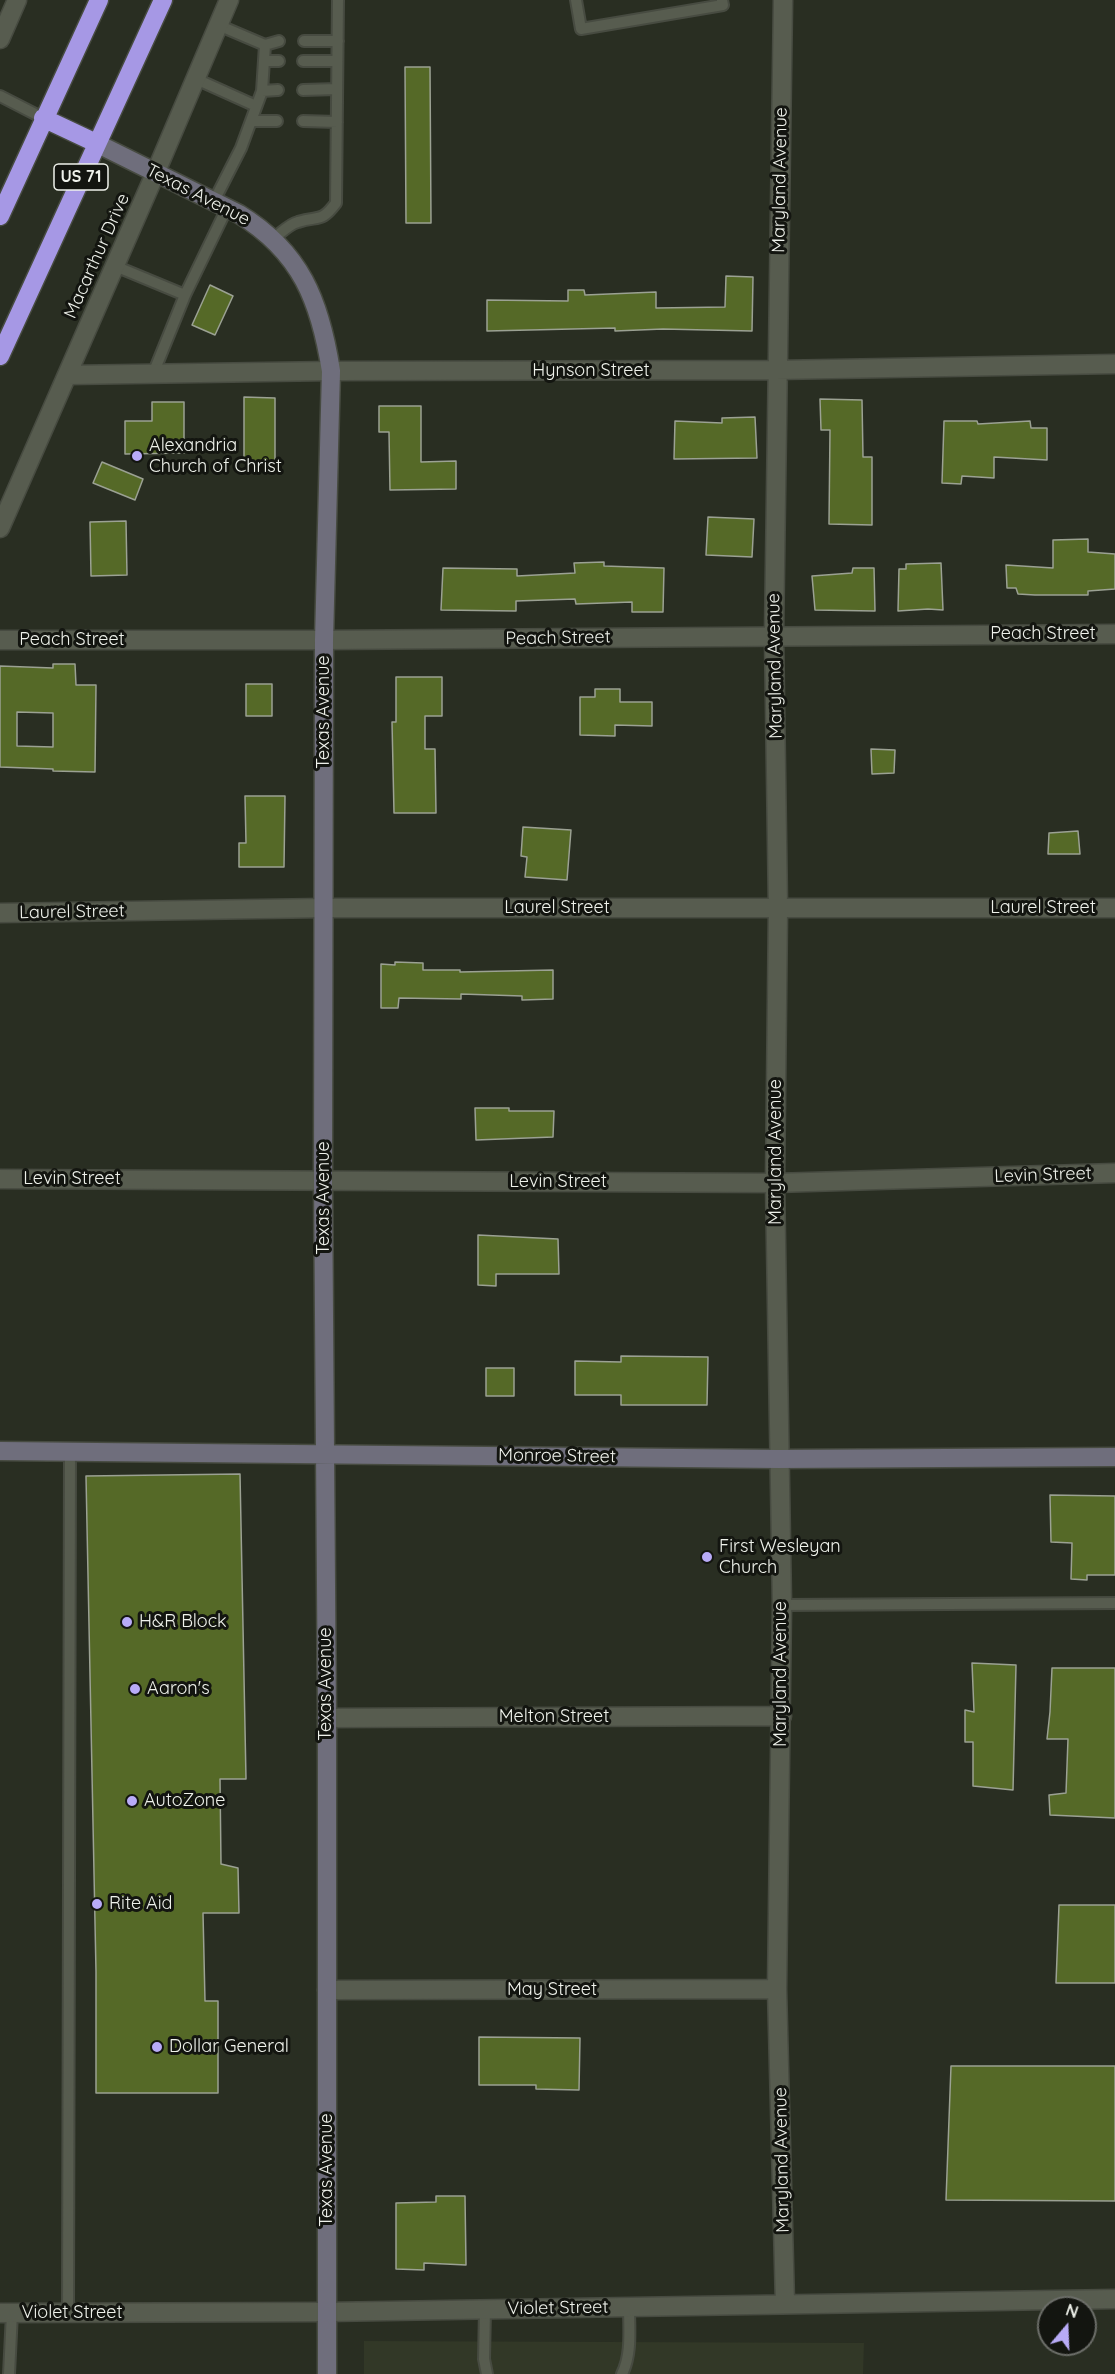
<!DOCTYPE html>
<style>
body{margin:0}
#map{position:relative;width:1115px;height:2374px;overflow:hidden;background:#292e22;font-family:Quicksand,sans-serif}
canvas{display:block}
.north{position:absolute;left:1037px;top:2296px;width:60px;height:60px;box-sizing:border-box;background:#131510;border:2px solid #6b6d68;border-radius:50%;rotate:19deg;font-size:16px;font-weight:700;line-height:24px;text-align:center;color:#eff2eb}
.north::after{content:'';display:block;margin:auto;width:21px;height:27px;background:#b8abf7;clip-path:polygon(50% 0,100% 100%,50% 72%,0 100%)}
</style>
<div id="map">
<canvas width="1115" height="2374"></canvas>
<div class="north">N</div>
</div>
<script>
const context = document.querySelector('canvas').getContext('2d');
context.lineJoin = 'round';
function fill(path, color) { context.fillStyle = color; context.fill(path, 'evenodd'); }
function strokePath(path, color, width, dash) { context.strokeStyle = color; context.lineWidth = width; context.lineCap = dash ? 'butt' : 'round'; context.setLineDash(dash || []); context.stroke(path); }
function write(font, color, halo, rows, align = 'center') {
  context.font = font + ' Quicksand,sans-serif'; context.lineWidth = 6; context.setLineDash([]); context.textBaseline = 'middle'; context.strokeStyle = halo; context.fillStyle = color; for (const [text, x, y, turn = 0] of rows) {
    context.save(); context.translate(x, y); context.rotate((+turn || 0) * Math.PI / 180); context.textAlign = isNaN(turn) ? turn : align; if (halo) context.strokeText(text, 0, 0); context.fillText(text, 0, 0); context.restore();
  }
}
fill(new Path2D(`
 M 364,2341 L 864,2343 L 863,2374 L 364,2374 Z`), '#323827');
const building = new Path2D(`
 M 405,67 L 430,67 L 431,223 L 406,223 Z
 M 726,276 L 753,277 L 752,331 L 663,329 L 615,331 L 615,328 L 487,331 L 487,300 L 568,301 L 568,290 L 584,290 L 585,295 L 656,292 L 656,308 L 725,307 Z
 M 210,285 L 233,296 L 215,335 L 192,325 Z
 M 244,397 L 275,398 L 275,461 L 244,461 Z
 M 820,399 L 862,400 L 863,457 L 872,457 L 872,525 L 829,524 L 830,430 L 821,430 Z
 M 152,402 L 184,402 L 184,453 L 125,454 L 125,421 L 152,421 Z
 M 379,406 L 421,406 L 421,462 L 456,461 L 456,489 L 390,490 L 389,432 L 379,432 Z
 M 755,417 L 757,458 L 674,459 L 675,421 L 722,423 L 722,418 Z
 M 944,421 L 977,421 L 978,424 L 1030,421 L 1031,428 L 1047,428 L 1047,460 L 994,457 L 994,478 L 962,476 L 961,484 L 942,483 Z
 M 102,462 L 143,479 L 135,500 L 93,483 Z
 M 708,517 L 754,519 L 752,557 L 706,555 Z
 M 126,521 L 127,575 L 91,576 L 90,522 Z
 M 1088,539 L 1088,552 L 1115,554 L 1115,589 L 1088,591 L 1088,595 L 1035,595 L 1018,594 L 1016,588 L 1007,588 L 1006,565 L 1053,568 L 1053,540 Z
 M 604,562 L 604,566 L 664,568 L 663,612 L 632,612 L 632,602 L 576,604 L 575,599 L 516,601 L 516,611 L 441,610 L 443,568 L 517,569 L 517,576 L 575,573 L 574,563 Z
 M 941,563 L 943,610 L 928,609 L 898,611 L 899,569 L 906,569 L 906,564 Z
 M 853,568 L 874,568 L 875,611 L 815,610 L 812,576 L 852,573 Z
 M 53,664 L 75,664 L 76,685 L 96,685 L 95,772 L 53,771 L 53,769 L 0,767 L 0,666 L 53,668 ZM 17,712 L 53,713 L 53,747 L 17,746 Z
 M 396,677 L 442,677 L 442,716 L 425,716 L 425,749 L 435,749 L 436,813 L 394,813 L 392,722 L 396,722 Z
 M 246,684 L 272,684 L 272,716 L 246,716 Z
 M 595,689 L 620,689 L 620,702 L 652,702 L 652,726 L 615,725 L 615,736 L 580,735 L 580,697 L 595,697 Z
 M 871,749 L 895,750 L 894,773 L 872,774 Z
 M 245,796 L 285,796 L 284,867 L 239,867 L 239,843 L 246,843 Z
 M 523,827 L 571,830 L 567,880 L 525,877 L 527,857 L 521,856 Z
 M 1078,831 L 1080,854 L 1048,854 L 1049,833 Z
 M 395,962 L 423,963 L 423,970 L 460,970 L 460,972 L 553,970 L 553,999 L 522,1000 L 522,996 L 461,994 L 461,999 L 399,998 L 398,1008 L 381,1008 L 381,964 L 395,965 Z
 M 475,1108 L 509,1108 L 509,1111 L 554,1111 L 553,1137 L 476,1140 Z
 M 478,1235 L 558,1239 L 559,1274 L 496,1274 L 496,1286 L 478,1285 Z
 M 621,1356 L 708,1357 L 707,1405 L 621,1405 L 621,1395 L 575,1395 L 575,1361 L 621,1362 Z
 M 486,1368 L 514,1368 L 514,1396 L 486,1396 Z
 M 240,1474 L 246,1779 L 220,1779 L 221,1864 L 238,1868 L 239,1913 L 203,1913 L 205,2001 L 218,2001 L 218,2093 L 96,2093 L 96,1972 L 86,1476 Z
 M 1050,1495 L 1115,1496 L 1115,1575 L 1087,1575 L 1087,1580 L 1071,1579 L 1072,1543 L 1051,1542 Z
 M 972,1663 L 1016,1665 L 1013,1790 L 973,1786 L 973,1742 L 965,1742 L 965,1710 L 974,1712 Z
 M 1052,1668 L 1115,1668 L 1115,1818 L 1050,1815 L 1049,1795 L 1066,1793 L 1068,1739 L 1047,1739 L 1050,1712 Z
 M 1059,1905 L 1115,1905 L 1115,1983 L 1056,1983 Z
 M 479,2037 L 580,2038 L 579,2090 L 536,2089 L 536,2085 L 479,2085 Z
 M 951,2066 L 1115,2066 L 1115,2201 L 946,2200 Z
 M 436,2196 L 465,2196 L 466,2265 L 424,2263 L 424,2270 L 396,2269 L 396,2203 L 436,2202 Z`);
fill(building, '#556927');
strokePath(building, '#9ba193', 1.5);
const lane = new Path2D(`
 M 576,0 L 581,29 L 723,5 L 722,0
 M 304,41 L 338,41
 M 265,45 L 279,41
 M 264,61 L 279,61
 M 303,61 L 337,61
 M 196,79 L 256,106
 M 303,90 L 337,89
 M 262,91 L 278,90
 M 0,96 L 43,118
 M 251,121 L 277,121
 M 303,121 L 337,122
 M 214,201 L 241,148 L 262,91 L 265,45 L 218,25
 M 273,239 C 280,234 289,224 298,222 C 319,215 320,224 336,203 L 338,0
 M 115,266 L 185,295 L 227,208
 M 153,374 L 185,295
 M 782,1605 L 1115,1603
 M 485,2309 L 484,2359 L 487,2374
 M 68,2313 L 70,1451
 M 9,2374 L 12,2313
 M 622,2374 C 632,2354 629,2329 629,2307`);
const street = new Path2D(`
 M 783,0 L 774,636 L 778,908 L 775,1183 L 782,1605 L 777,1989 L 785,2304
 M 0,39 L 17,0
 M 68,375 L 331,371 L 776,370 L 1115,364
 M 0,528 L 155,174 L 229,0
 M 0,640 L 324,640 L 1115,634
 M 0,913 L 324,908 L 1115,908
 M 0,1179 L 775,1183 L 1115,1173
 M 327,1718 L 782,1716
 M 327,1990 L 777,1989
 M 0,2313 L 327,2312 L 1115,2299`);
const secondary = new Path2D(`
 M 96,143 L 239,214 C 301,252 320,301 331,371 L 324,640 L 323,1181 L 327,1718 L 327,2374
 M 0,1451 L 778,1459 L 1115,1457`);
const highway = new Path2D(`
 M 43,118 L 96,143
 M 0,216 L 99,0
 M 0,356 L 163,0`);
strokePath(lane, '#474b41', 14);
strokePath(street, '#474b41', 21);
strokePath(secondary, '#474b41', 21);
strokePath(highway, '#474b41', 21);
strokePath(lane, '#575c4f', 10);
strokePath(street, '#575c4f', 18);
strokePath(secondary, '#6f6e7c', 18);
strokePath(highway, '#a698e5', 18);
for (const [x, y, r, color] of [
 [137,456,6,"#b8abf7"],
 [707,1557,6,"#b8abf7"],
 [127,1622,6,"#b8abf7"],
 [135,1689,6,"#b8abf7"],
 [132,1801,6,"#b8abf7"],
 [97,1904,6,"#b8abf7"],
 [157,2047,6,"#b8abf7"]
]) { const dot = new Path2D(); dot.arc(x, y, r, 0, 2 * Math.PI); context.fillStyle = color; context.fill(dot); strokePath(dot, '#131510', 2); }
for (const [x, y, w] of [
 [81,177,54]
]) { const box = new Path2D(); box.roundRect(x - w / 2, y - 13, w, 26, 4.5); context.fillStyle = '#131510'; context.fill(box); strokePath(box, '#eff2eb', 1.5); }
write('bold 16px', '#eff2eb', null, [
 ["US 71",81,177]
]);
write('18px', '#eff2eb', '#131510', [
 ["Maryland Avenue",780,180,-89],
 ["Texas Avenue",198,195,27],
 ["Macarthur Drive",97,256,-66],
 ["Hynson Street",591,371],
 ["Peach Street",1043,634],
 ["Peach Street",558,638,-1],
 ["Peach Street",72,640],
 ["Maryland Avenue",775,666,-91],
 ["Texas Avenue",324,712,-90],
 ["Laurel Street",557,908],
 ["Laurel Street",1043,908],
 ["Laurel Street",72,912,-1],
 ["Maryland Avenue",776,1152,-90],
 ["Levin Street",1043,1175,-2],
 ["Levin Street",72,1179],
 ["Levin Street",558,1182],
 ["Texas Avenue",324,1198,-90],
 ["Monroe Street",557,1456,1],
 ["Maryland Avenue",781,1674,-90],
 ["Texas Avenue",326,1684,-90],
 ["Melton Street",554,1717],
 ["May Street",552,1990],
 ["Maryland Avenue",782,2160,-91],
 ["Texas Avenue",327,2170,-90],
 ["Violet Street",558,2308,-1],
 ["Violet Street",72,2313]
]);
write('18px', '#eff2eb', '#131510', [
 ["Alexandria",149,446],
 ["Church of Christ",149,467],
 ["First Wesleyan",719,1547],
 ["Church",719,1568],
 ["H&R Block",139,1622],
 ["Aaron's",147,1689],
 ["AutoZone",144,1801],
 ["Rite Aid",109,1904],
 ["Dollar General",169,2047]
], 'left');
</script>
